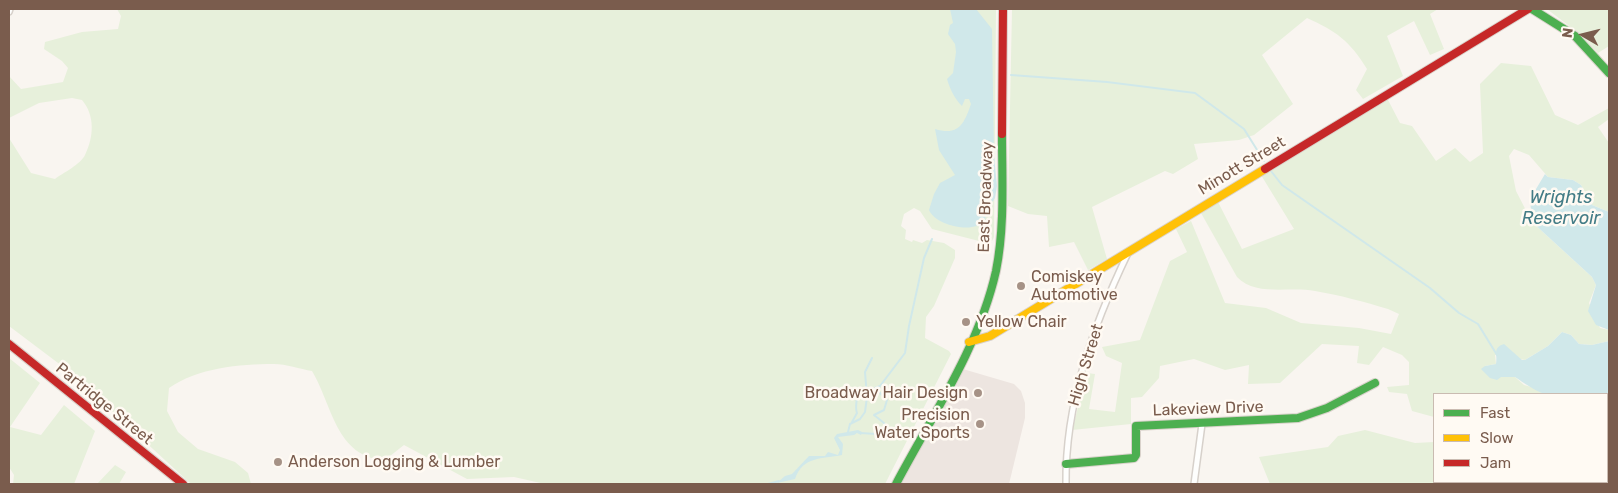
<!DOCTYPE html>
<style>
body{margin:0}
#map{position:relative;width:1618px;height:493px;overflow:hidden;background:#f9f5f0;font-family:Rubik,sans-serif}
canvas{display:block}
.frame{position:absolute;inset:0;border:10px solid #7a5c4d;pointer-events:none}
.legend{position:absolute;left:1433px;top:393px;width:175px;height:90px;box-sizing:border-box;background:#fffaf3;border:1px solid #cabbb1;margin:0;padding:6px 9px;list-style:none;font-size:15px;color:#7a5c4d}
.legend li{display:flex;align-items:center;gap:10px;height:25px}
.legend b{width:25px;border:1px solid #cabbb1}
.north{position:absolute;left:1558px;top:10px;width:50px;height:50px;-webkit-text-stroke:4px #fffaf3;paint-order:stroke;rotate:278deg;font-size:14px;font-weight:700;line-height:20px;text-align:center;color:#7a5c4d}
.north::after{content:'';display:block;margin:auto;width:18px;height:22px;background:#7a5c4d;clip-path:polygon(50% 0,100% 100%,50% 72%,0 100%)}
</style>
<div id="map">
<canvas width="1618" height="493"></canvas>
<div class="frame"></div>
<ul class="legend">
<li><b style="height:6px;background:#4caf50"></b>Fast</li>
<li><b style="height:6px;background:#ffc107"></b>Slow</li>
<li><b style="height:6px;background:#c62828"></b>Jam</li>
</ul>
<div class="north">N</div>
</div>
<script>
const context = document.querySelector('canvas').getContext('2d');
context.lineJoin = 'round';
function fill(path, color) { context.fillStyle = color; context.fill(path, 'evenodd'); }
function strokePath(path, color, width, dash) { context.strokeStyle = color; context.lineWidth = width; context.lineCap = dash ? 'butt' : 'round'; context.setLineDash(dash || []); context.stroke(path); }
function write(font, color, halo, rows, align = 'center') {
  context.font = font + ' Rubik,sans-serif'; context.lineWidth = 5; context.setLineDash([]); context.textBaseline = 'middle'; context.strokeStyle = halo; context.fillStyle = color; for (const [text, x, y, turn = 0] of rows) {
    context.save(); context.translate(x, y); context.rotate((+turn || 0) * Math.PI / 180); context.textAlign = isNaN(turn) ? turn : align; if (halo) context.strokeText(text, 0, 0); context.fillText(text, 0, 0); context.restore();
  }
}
fill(new Path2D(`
 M 956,367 L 1014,384 L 1021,391 L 1025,403 L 1025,418 L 1009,484 L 896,484 Z`), '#ede5e0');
fill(new Path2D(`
 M 117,9 L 996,9 L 994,237 L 992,241 L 983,242 L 932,229 L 920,211 L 914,208 L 904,214 L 901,226 L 906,230 L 905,239 L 912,242 L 913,240 L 922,243 L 927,240 L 944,243 L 955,250 L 955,258 L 934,306 L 926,317 L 925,338 L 949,351 L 951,354 L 885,484 L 545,484 L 514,477 L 467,479 L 404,445 L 385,460 C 336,458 332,404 312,371 C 300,369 286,364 274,364 C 239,364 198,368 169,388 L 167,411 L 178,432 L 198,449 L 235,462 L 248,473 L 251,484 L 191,484 L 66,369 L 9,326 L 9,138 L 31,173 L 55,179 C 63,173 81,164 85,155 C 94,137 95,115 82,100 L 72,98 L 39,103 L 9,118 L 9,76 L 21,89 L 63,82 L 68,68 L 62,61 L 44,49 L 45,42 L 82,32 L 118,29 L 121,16 Z
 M 1012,9 L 1438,9 L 1430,14 L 1444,49 L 1430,55 L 1414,21 L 1387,36 L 1403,76 L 1363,99 L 1356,90 L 1367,69 C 1350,41 1336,31 1307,18 L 1262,55 L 1293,104 L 1254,135 L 1239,140 L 1194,144 L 1198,159 L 1173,174 L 1165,171 L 1092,207 L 1107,259 L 1088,270 L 1074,242 L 1049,247 L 1047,216 L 1028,214 L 1008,206 Z
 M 1547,9 L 1609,9 L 1609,46 L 1598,53 L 1581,35 Z
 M 1501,63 L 1531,66 L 1555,115 L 1578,125 L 1609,108 L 1609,119 L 1598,127 L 1609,143 L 1609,212 L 1592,205 L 1581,185 L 1573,180 L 1548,177 L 1529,155 L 1514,149 L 1509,156 L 1516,191 L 1532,222 L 1592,277 L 1596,285 L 1589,303 L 1600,328 L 1609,330 L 1609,341 L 1592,345 L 1579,344 L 1571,335 L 1562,332 L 1548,346 L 1525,360 L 1495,355 L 1496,364 L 1485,366 L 1501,377 L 1515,377 L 1524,385 L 1535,388 L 1544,394 L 1434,394 L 1434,417 L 1412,411 L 1407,394 L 1389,392 L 1387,387 L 1409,385 L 1409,362 L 1402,355 L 1383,347 L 1369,365 L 1357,363 L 1359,346 L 1322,344 L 1280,383 L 1248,384 L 1249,365 L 1225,370 L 1194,359 L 1160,366 L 1159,378 L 1142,397 L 1131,398 L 1131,424 L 1072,430 L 1087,373 L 1095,374 L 1089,409 L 1115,412 L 1122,363 L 1106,356 L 1102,347 L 1140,340 L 1170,261 L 1187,252 L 1176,229 L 1191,221 L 1225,303 L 1266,308 L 1301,323 L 1359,328 L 1391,334 L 1399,314 L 1388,309 C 1365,302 1339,295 1315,291 C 1290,286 1256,297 1237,277 L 1201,213 L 1218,202 L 1242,249 L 1294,229 L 1261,175 L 1387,98 L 1400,123 L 1412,126 L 1436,161 L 1455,148 L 1470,162 L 1483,153 L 1480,84 Z
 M 9,358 L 40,383 L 10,427 L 41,435 L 64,405 L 95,431 L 74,484 L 13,484 L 14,475 L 9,467 Z
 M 1365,430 L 1415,443 L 1434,442 L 1434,482 L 1445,482 L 1443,484 L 1270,484 L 1259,457 L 1328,447 L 1338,436 Z
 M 115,465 L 126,472 L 119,484 L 97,484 Z`), '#e7f0db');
fill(new Path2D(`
 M 950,9 L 976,9 L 992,29 L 994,156 L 997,186 L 995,198 L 986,212 L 985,221 C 974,234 936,226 929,210 L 934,194 L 940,183 L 955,175 L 939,150 L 935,129 C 959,136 964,124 971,104 L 969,99 L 965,99 L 962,106 C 954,98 950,89 947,79 L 953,73 L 956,52 L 955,44 L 948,34 L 950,25 L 953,23 Z
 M 1545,174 L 1548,177 L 1573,180 L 1581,185 L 1592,205 L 1609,212 L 1609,330 L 1596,325 L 1588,311 L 1596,285 L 1592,277 L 1532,222 L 1530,199 Z
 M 1562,332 L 1571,335 L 1579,344 L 1592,345 L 1609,341 L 1609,484 L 1443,484 L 1445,482 L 1607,482 L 1607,394 C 1596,394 1551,397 1544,394 C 1534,390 1524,383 1515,377 L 1501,377 L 1497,380 L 1490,378 L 1481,369 L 1485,366 L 1496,364 C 1498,354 1492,348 1504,344 L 1522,360 L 1525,360 L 1548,346 Z
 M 858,430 L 862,432 L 861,435 L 857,433 L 854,435 L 838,437 L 843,444 L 842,455 C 822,459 803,456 795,479 L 777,483 L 785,476 L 792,474 L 809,456 L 825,456 L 828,452 L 838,455 L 840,450 L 834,438 L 837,434 Z`), '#d0e8ea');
strokePath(new Path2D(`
 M 1011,75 L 1107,82 L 1195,93 L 1244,129 L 1264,161
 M 1271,171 L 1282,185 L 1430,288 L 1459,313 L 1478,324 L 1497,355
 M 852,422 L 857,413 C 854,405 859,398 856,390
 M 848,432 L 850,424 L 860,419 L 865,412 L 867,397 L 865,372 L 872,358
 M 860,433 L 877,434 L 886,430 L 884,423 L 874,415 L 884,410 L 887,400 L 875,388 L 880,386 L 905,353 L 909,326 L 924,258 L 932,239
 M 768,484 L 779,481`), '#d0e8ea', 2);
const street = new Path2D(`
 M 9,12 L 10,9
 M 1066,484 C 1065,403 1093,326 1128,253
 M 1194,484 L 1202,424`);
const fast = new Path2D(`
 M 1532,9 L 1575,36 L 1609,73
 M 1066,464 L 1134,458 L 1136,455 L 1136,426 L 1298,418 L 1327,408 L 1375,383
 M 896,484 C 932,416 979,347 996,271 C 1005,226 1002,179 1002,134`);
const slow = new Path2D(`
 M 969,342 L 990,336 L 1265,169`);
const jam = new Path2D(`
 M 1002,134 L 1003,9
 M 1265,169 L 1528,9
 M 9,344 L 183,484`);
strokePath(street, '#d7d1cb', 8);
strokePath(fast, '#d9d2cb', 10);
strokePath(slow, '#d9d2cb', 10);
strokePath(jam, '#d9d2cb', 10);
strokePath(street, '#fefefd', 5);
strokePath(fast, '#4caf50', 8);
strokePath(slow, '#ffc107', 8);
strokePath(jam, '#c62828', 8);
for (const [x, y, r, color] of [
 [1021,286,5,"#a69286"],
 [966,322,5,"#a69286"],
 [978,393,5,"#a69286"],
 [980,424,5,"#a69286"],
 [278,462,5,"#a69286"]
]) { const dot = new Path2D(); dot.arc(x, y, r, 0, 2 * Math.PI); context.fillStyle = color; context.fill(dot); strokePath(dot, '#fffaf3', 2); }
write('16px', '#7a5c4d', '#fffaf3', [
 ["Minott Street",1242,166,-31],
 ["East Broadway",986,197,-88],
 ["High Street",1086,365,-73],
 ["Partridge Street",104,404,39],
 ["Lakeview Drive",1208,409,-2]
]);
write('16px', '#7a5c4d', '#fffaf3', [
 ["Comiskey",1031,277],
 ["Automotive",1031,295],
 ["Yellow Chair",976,322],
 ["Broadway Hair Design",968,393,"right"],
 ["Precision",970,415,"right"],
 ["Water Sports",970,433,"right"],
 ["Anderson Logging & Lumber",288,462]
], 'left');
write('italic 18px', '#437c86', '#fffaf3', [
 ["Wrights",1561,198],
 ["Reservoir",1561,219]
]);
</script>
